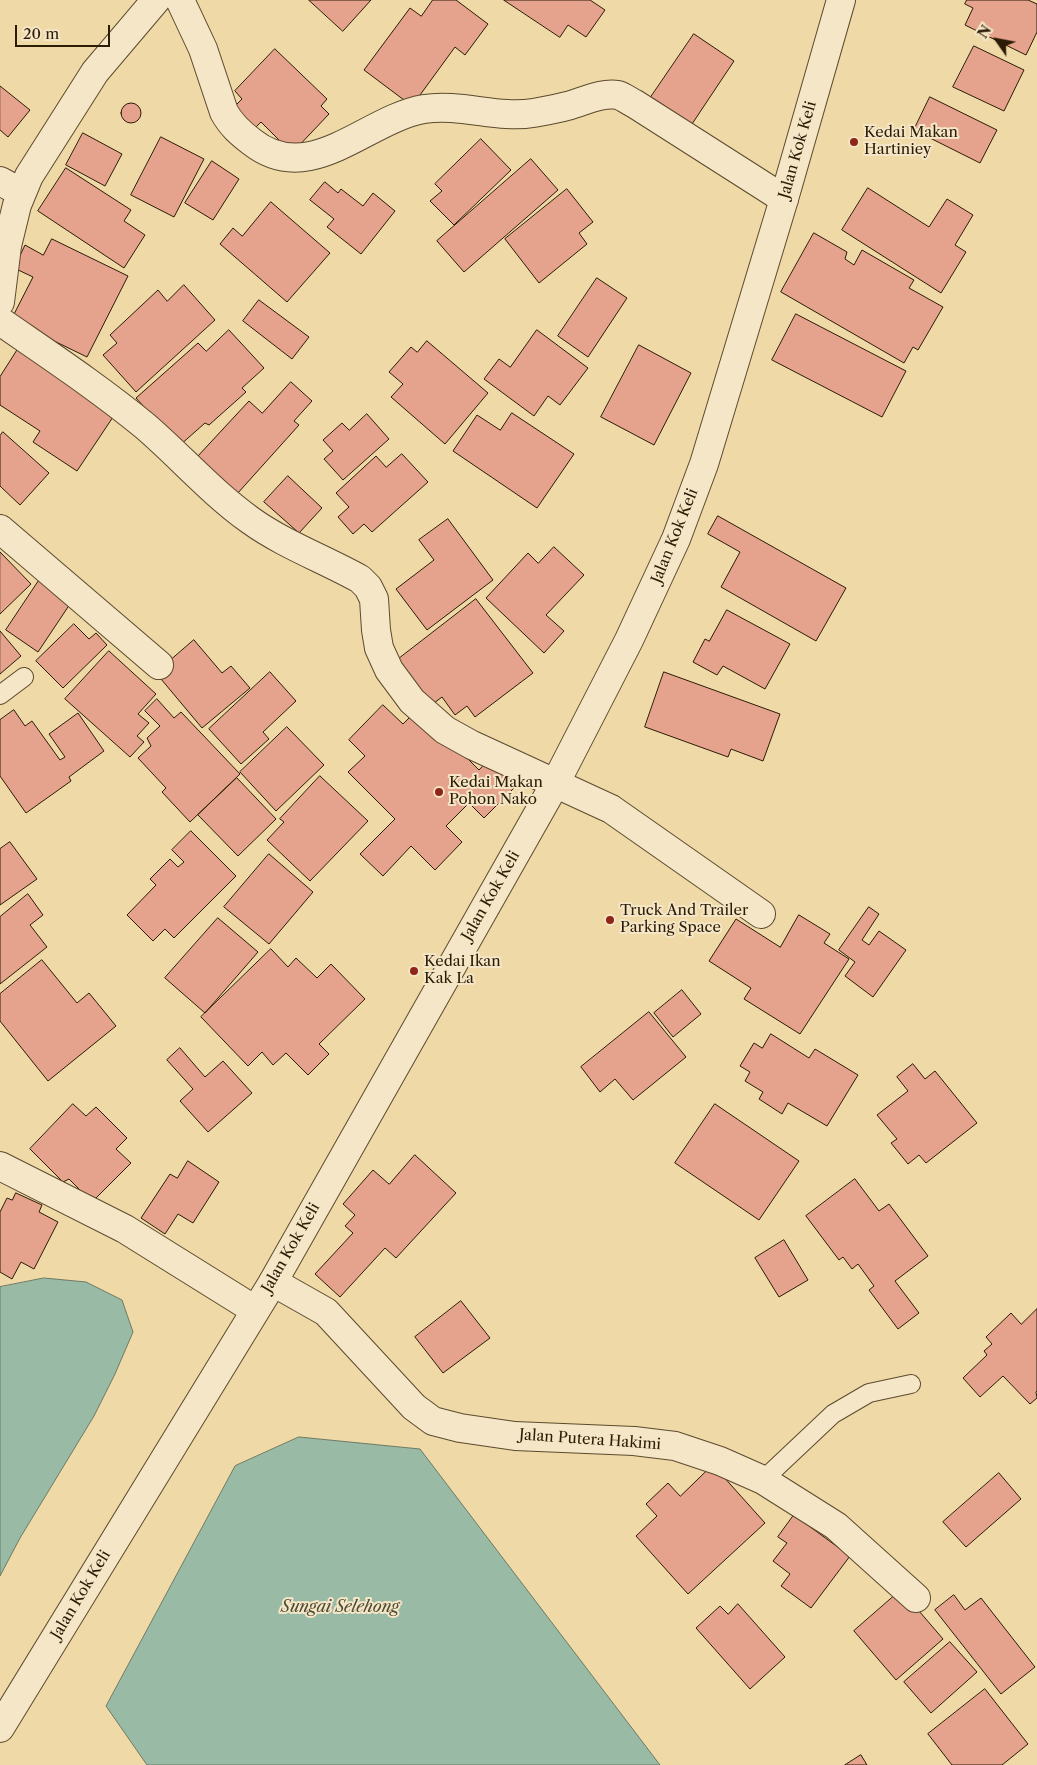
<!DOCTYPE html>
<style>
body{margin:0}
#map{position:relative;width:1037px;height:1765px;overflow:hidden;background:#eed9a7;font-family:"Libre Caslon Text",serif}
canvas{display:block}
.north{position:absolute;left:972px;top:15px;width:50px;height:50px;-webkit-text-stroke:4px #f4e6c6;paint-order:stroke;rotate:303deg;font-size:14px;font-weight:700;line-height:20px;text-align:center;color:#2c1b05}
.north::after{content:'';display:block;margin:auto;width:18px;height:22px;background:#2c1b05;clip-path:polygon(50% 0,100% 100%,50% 72%,0 100%)}
.scale{position:absolute;left:15px;top:25px;width:95px;height:22px;box-sizing:border-box;border:2px solid #2c1b05;border-top:0;padding-left:6px;font-size:15px;line-height:18px;white-space:nowrap;color:#2c1b05;-webkit-text-stroke:4px #f4e6c6;paint-order:stroke}
</style>
<div id="map">
<canvas width="1037" height="1765"></canvas>
<div class="north">N</div>
<div class="scale">20 m</div>
</div>
<script>
const context = document.querySelector('canvas').getContext('2d');
context.lineJoin = 'round';
function fill(path, color) { context.fillStyle = color; context.fill(path, 'evenodd'); }
function strokePath(path, color, width, dash) { context.strokeStyle = color; context.lineWidth = width; context.lineCap = dash ? 'butt' : 'round'; context.setLineDash(dash || []); context.stroke(path); }
function write(font, color, halo, rows, align = 'center') {
  context.font = font + ' "Libre Caslon Text",serif'; context.lineWidth = 4; context.setLineDash([]); context.textBaseline = 'middle'; context.strokeStyle = halo; context.fillStyle = color; for (const [text, x, y, turn = 0] of rows) {
    context.save(); context.translate(x, y); context.rotate((+turn || 0) * Math.PI / 180); context.textAlign = isNaN(turn) ? turn : align; if (halo) context.strokeText(text, 0, 0); context.fillText(text, 0, 0); context.restore();
  }
}
const water = new Path2D(`
 M 44,1278 L 86,1282 L 122,1300 L 133,1332 L 115,1374 L 94,1416 L 20,1538 L 0,1576 L 0,1287 Z
 M 299,1437 L 420,1449 L 660,1765 L 147,1765 L 106,1706 L 235,1466 Z`);
fill(water, '#99baa5');
strokePath(water, '#6d7a65', 1);
const building = new Path2D(`
 M 309,0 L 371,0 L 343,31 Z
 M 433,0 L 456,0 L 488,24 L 465,55 L 455,47 L 412,106 L 364,70 L 410,8 L 421,16 Z
 M 504,0 L 590,0 L 605,10 L 586,37 L 568,25 L 560,37 Z
 M 967,0 L 1028,0 L 1037,4 L 1037,32 L 1026,55 L 965,25 L 973,8 L 965,4 Z
 M 694,34 L 734,61 L 692,124 L 651,97 Z
 M 974,46 L 1024,70 L 1004,111 L 953,87 Z
 M 275,49 L 327,99 L 321,106 L 329,114 L 292,153 L 261,122 L 252,131 L 230,111 L 242,99 L 235,91 Z
 M 0,86 L 30,110 L 8,137 L 0,130 Z
 M 930,97 L 997,130 L 980,163 L 914,130 Z
 M121 113a10 10 0 1 1 20 0a10 10 0 1 1-20 0Z
 M 83,133 L 122,154 L 105,186 L 66,165 Z
 M 161,137 L 204,159 L 174,217 L 131,195 Z
 M 481,139 L 511,170 L 454,225 L 430,201 L 442,191 L 435,184 Z
 M 531,159 L 558,190 L 464,272 L 437,241 Z
 M 212,161 L 239,179 L 213,220 L 185,203 Z
 M 66,168 L 131,210 L 124,221 L 145,235 L 124,268 L 38,211 Z
 M 325,182 L 338,193 L 341,189 L 363,206 L 373,193 L 395,211 L 361,254 L 327,227 L 334,219 L 310,200 Z
 M 868,188 L 929,227 L 947,199 L 973,215 L 955,245 L 966,252 L 941,293 L 842,230 Z
 M 567,189 L 593,222 L 579,233 L 587,244 L 539,283 L 505,239 Z
 M 271,202 L 330,253 L 287,302 L 220,244 L 233,228 L 242,236 Z
 M 814,233 L 847,252 L 845,259 L 854,265 L 862,250 L 914,280 L 909,288 L 943,307 L 918,350 L 913,347 L 904,363 L 781,292 Z
 M 52,239 L 128,276 L 87,357 L 11,320 L 33,277 L 14,268 L 25,245 L 43,255 Z
 M 597,278 L 627,298 L 588,357 L 558,336 Z
 M 184,285 L 215,320 L 136,392 L 103,355 L 117,343 L 110,335 L 158,290 L 167,301 Z
 M 259,300 L 309,337 L 292,359 L 243,321 Z
 M 796,314 L 906,371 L 882,417 L 772,360 Z
 M 229,330 L 264,368 L 242,388 L 246,392 L 209,425 L 205,423 L 179,446 L 136,398 L 198,343 L 206,351 Z
 M 537,330 L 588,368 L 560,405 L 548,396 L 534,416 L 484,379 L 499,359 L 510,367 Z
 M 427,341 L 488,393 L 445,444 L 391,397 L 403,384 L 389,372 L 411,347 L 417,352 Z
 M 639,345 L 691,373 L 654,445 L 601,417 Z
 M 18,349 L 115,414 L 77,471 L 33,442 L 40,431 L 0,405 L 0,377 Z
 M 291,382 L 312,401 L 294,421 L 299,425 L 237,494 L 197,457 L 249,401 L 262,413 Z
 M 512,413 L 574,454 L 537,508 L 453,451 L 477,415 L 500,430 Z
 M 367,414 L 389,439 L 343,480 L 324,459 L 333,451 L 323,440 L 342,423 L 349,430 Z
 M 3,432 L 49,473 L 20,505 L 0,486 L 0,436 Z
 M 402,454 L 428,482 L 372,532 L 364,524 L 353,534 L 338,517 L 349,507 L 336,493 L 376,456 L 386,467 Z
 M 288,476 L 322,508 L 299,533 L 264,502 Z
 M 718,516 L 846,588 L 816,641 L 721,587 L 740,552 L 708,534 Z
 M 448,519 L 493,580 L 427,630 L 396,589 L 434,560 L 419,540 Z
 M 554,547 L 584,575 L 546,615 L 564,631 L 544,653 L 486,598 L 528,553 L 538,563 Z
 M 0,552 L 31,584 L 0,614 Z
 M 40,579 L 72,601 L 38,652 L 6,630 Z
 M 476,599 L 533,673 L 475,717 L 467,706 L 455,715 L 442,697 L 430,706 L 396,661 Z
 M 727,610 L 790,644 L 765,689 L 723,666 L 717,675 L 693,662 L 705,639 L 709,641 Z
 M 74,624 L 89,639 L 96,633 L 107,645 L 63,688 L 36,661 Z
 M 0,631 L 21,656 L 0,674 Z
 M 194,640 L 222,673 L 231,666 L 250,688 L 202,728 L 156,673 Z
 M 109,651 L 156,694 L 138,714 L 149,723 L 137,736 L 144,742 L 130,757 L 65,699 Z
 M 270,672 L 296,701 L 263,732 L 269,739 L 241,764 L 209,729 Z
 M 664,672 L 780,714 L 763,761 L 731,749 L 728,757 L 645,727 Z
 M 157,699 L 174,718 L 181,712 L 240,774 L 190,822 L 162,792 L 166,788 L 138,758 L 151,746 L 147,738 L 160,726 L 145,711 Z
 M 383,705 L 403,724 L 418,709 L 479,770 L 494,754 L 521,781 L 484,818 L 469,803 L 446,826 L 462,842 L 435,870 L 411,846 L 383,876 L 360,854 L 395,819 L 348,772 L 365,756 L 349,740 Z
 M 14,710 L 25,726 L 32,721 L 60,760 L 65,757 L 49,734 L 78,713 L 104,751 L 69,777 L 71,781 L 26,813 L 0,776 L 0,720 Z
 M 287,727 L 324,765 L 276,811 L 240,772 Z
 M 320,776 L 368,821 L 310,881 L 267,840 L 284,822 L 280,819 Z
 M 237,778 L 276,819 L 238,856 L 198,815 Z
 M 191,831 L 236,876 L 174,938 L 165,929 L 153,941 L 127,915 L 156,885 L 150,879 L 170,859 L 178,867 L 184,862 L 172,850 Z
 M 10,842 L 37,879 L 0,905 L 0,849 Z
 M 269,854 L 313,892 L 269,944 L 224,907 Z
 M 28,894 L 43,915 L 30,925 L 47,947 L 0,984 L 0,917 Z
 M 869,907 L 879,914 L 862,940 L 869,945 L 879,931 L 906,950 L 873,997 L 845,976 L 855,962 L 839,950 Z
 M 799,915 L 830,934 L 824,943 L 849,959 L 800,1034 L 744,999 L 751,988 L 709,961 L 736,919 L 780,947 Z
 M 218,918 L 258,952 L 205,1013 L 165,978 Z
 M 271,949 L 288,967 L 296,958 L 317,978 L 331,964 L 365,999 L 319,1044 L 329,1054 L 308,1075 L 286,1053 L 273,1065 L 262,1052 L 248,1066 L 201,1017 Z
 M 42,960 L 77,1003 L 89,993 L 116,1026 L 48,1081 L 0,1021 L 0,994 Z
 M 682,990 L 701,1014 L 673,1037 L 654,1013 Z
 M 649,1012 L 686,1057 L 633,1100 L 615,1079 L 600,1092 L 581,1067 Z
 M 771,1034 L 809,1058 L 815,1049 L 858,1075 L 827,1126 L 788,1103 L 782,1114 L 759,1099 L 763,1092 L 745,1081 L 750,1072 L 740,1066 L 754,1043 L 762,1048 Z
 M 180,1048 L 205,1077 L 223,1061 L 252,1093 L 208,1132 L 180,1101 L 193,1089 L 167,1060 Z
 M 913,1064 L 925,1079 L 935,1071 L 977,1123 L 926,1163 L 919,1155 L 908,1164 L 891,1143 L 897,1139 L 877,1115 L 908,1091 L 897,1077 Z
 M 73,1104 L 86,1116 L 96,1107 L 127,1138 L 116,1149 L 131,1163 L 92,1202 L 69,1179 L 63,1182 L 30,1149 Z
 M 715,1104 L 799,1161 L 759,1220 L 675,1163 Z
 M 415,1155 L 456,1193 L 396,1258 L 385,1248 L 340,1297 L 315,1274 L 353,1233 L 345,1226 L 355,1215 L 343,1204 L 373,1170 L 389,1184 Z
 M 188,1161 L 219,1182 L 193,1223 L 178,1214 L 165,1234 L 141,1218 L 170,1174 L 177,1178 Z
 M 855,1179 L 879,1211 L 889,1204 L 928,1256 L 895,1281 L 919,1313 L 898,1329 L 869,1290 L 874,1286 L 858,1264 L 852,1269 L 843,1257 L 839,1260 L 806,1216 Z
 M 16,1193 L 42,1205 L 39,1212 L 58,1222 L 34,1269 L 21,1262 L 12,1279 L 0,1272 L 0,1212 L 7,1198 L 12,1200 Z
 M 784,1240 L 808,1280 L 779,1297 L 755,1258 Z
 M 461,1301 L 490,1338 L 443,1373 L 415,1337 Z
 M 1037,1309 L 1037,1391 L 1036,1392 L 1037,1398 L 1030,1404 L 1003,1376 L 980,1397 L 963,1378 L 987,1355 L 984,1351 L 992,1344 L 986,1337 L 1011,1313 L 1021,1324 Z
 M 713,1465 L 765,1523 L 688,1594 L 636,1536 L 657,1516 L 646,1504 L 668,1483 L 680,1496 Z
 M 999,1473 L 1021,1499 L 966,1547 L 943,1522 Z
 M 794,1515 L 850,1556 L 811,1608 L 781,1586 L 790,1574 L 773,1561 L 787,1543 L 778,1537 Z
 M 901,1590 L 943,1639 L 896,1680 L 854,1631 Z
 M 954,1595 L 965,1610 L 981,1598 L 1035,1667 L 1001,1694 L 935,1610 Z
 M 738,1604 L 785,1657 L 750,1689 L 696,1628 L 720,1606 L 728,1614 Z
 M 950,1642 L 977,1672 L 931,1713 L 904,1682 Z
 M 985,1689 L 1028,1744 L 1002,1765 L 952,1765 L 928,1734 Z
 M 861,1755 L 867,1765 L 845,1765 Z`);
fill(building, '#e5a28d');
strokePath(building, '#2c1b05', 1);
const service = new Path2D(`
 M 0,695 L 24,677
 M 763,1480 L 833,1414 L 869,1393 L 911,1384`);
const minor = new Path2D(`
 M 180,0 L 203,49 L 224,112 C 231,125 240,133 252,142 C 310,188 366,119 424,109 C 460,103 499,119 533,113 C 544,111 556,109 567,106 C 583,102 601,92 618,95 C 624,97 629,101 635,104 L 784,199
 M 0,181 L 22,193
 M 0,302 L 7,246 L 17,205 L 29,176 L 95,72 L 156,0
 M 0,321 C 49,355 99,388 145,426 C 181,457 211,492 250,520 C 283,544 324,559 360,579 L 368,587 L 374,599 L 376,630 L 379,648 L 389,670 L 412,701 L 445,730 L 472,745 L 611,809 L 761,914
 M 0,529 L 159,665
 M 0,1166 L 125,1229 L 255,1310
 M 273,1282 L 326,1312 L 414,1407 L 433,1421 L 460,1428 L 515,1436 L 634,1441 L 675,1446 L 720,1461 L 763,1480 L 836,1526 L 916,1598`);
const tertiary = new Path2D(`
 M 0,1728 L 273,1282 L 555,784 L 629,640 L 676,539 L 704,464 L 784,199 L 841,0`);
strokePath(service, '#5c4a2e', 20);
strokePath(minor, '#5c4a2e', 30);
strokePath(tertiary, '#5c4a2e', 30);
strokePath(service, '#f4e6c6', 18);
strokePath(minor, '#f4e6c6', 28);
strokePath(tertiary, '#f4e6c6', 28);
for (const [x, y, r, color] of [
 [854,142,5,"#8f2418"],
 [439,792,5,"#8f2418"],
 [610,920,5,"#8f2418"],
 [414,971,5,"#8f2418"]
]) { const dot = new Path2D(); dot.arc(x, y, r, 0, 2 * Math.PI); context.fillStyle = color; context.fill(dot); strokePath(dot, '#f4e6c6', 2); }
write('15px', '#2c1b05', '#f4e6c6', [
 ["Kedai Makan",864,133],
 ["Hartiniey",864,150],
 ["Kedai Makan",449,783],
 ["Pohon Nako",449,800],
 ["Truck And Trailer",620,911],
 ["Parking Space",620,928],
 ["Kedai Ikan",424,962],
 ["Kak La",424,979]
], 'left');
write('15px', '#2c1b05', '#f4e6c6', [
 ["Jalan Kok Keli",798,150,-74],
 ["Jalan Kok Keli",675,536,-68],
 ["Jalan Kok Keli",491,896,-60],
 ["Jalan Kok Keli",291,1248,-60],
 ["Jalan Putera Hakimi",590,1440,4],
 ["Jalan Kok Keli",81,1595,-59]
]);
write('italic 16px', '#4d4b35', '#f4e6c6', [
 ["Sungai Selehong",340,1607]
]);
</script>
